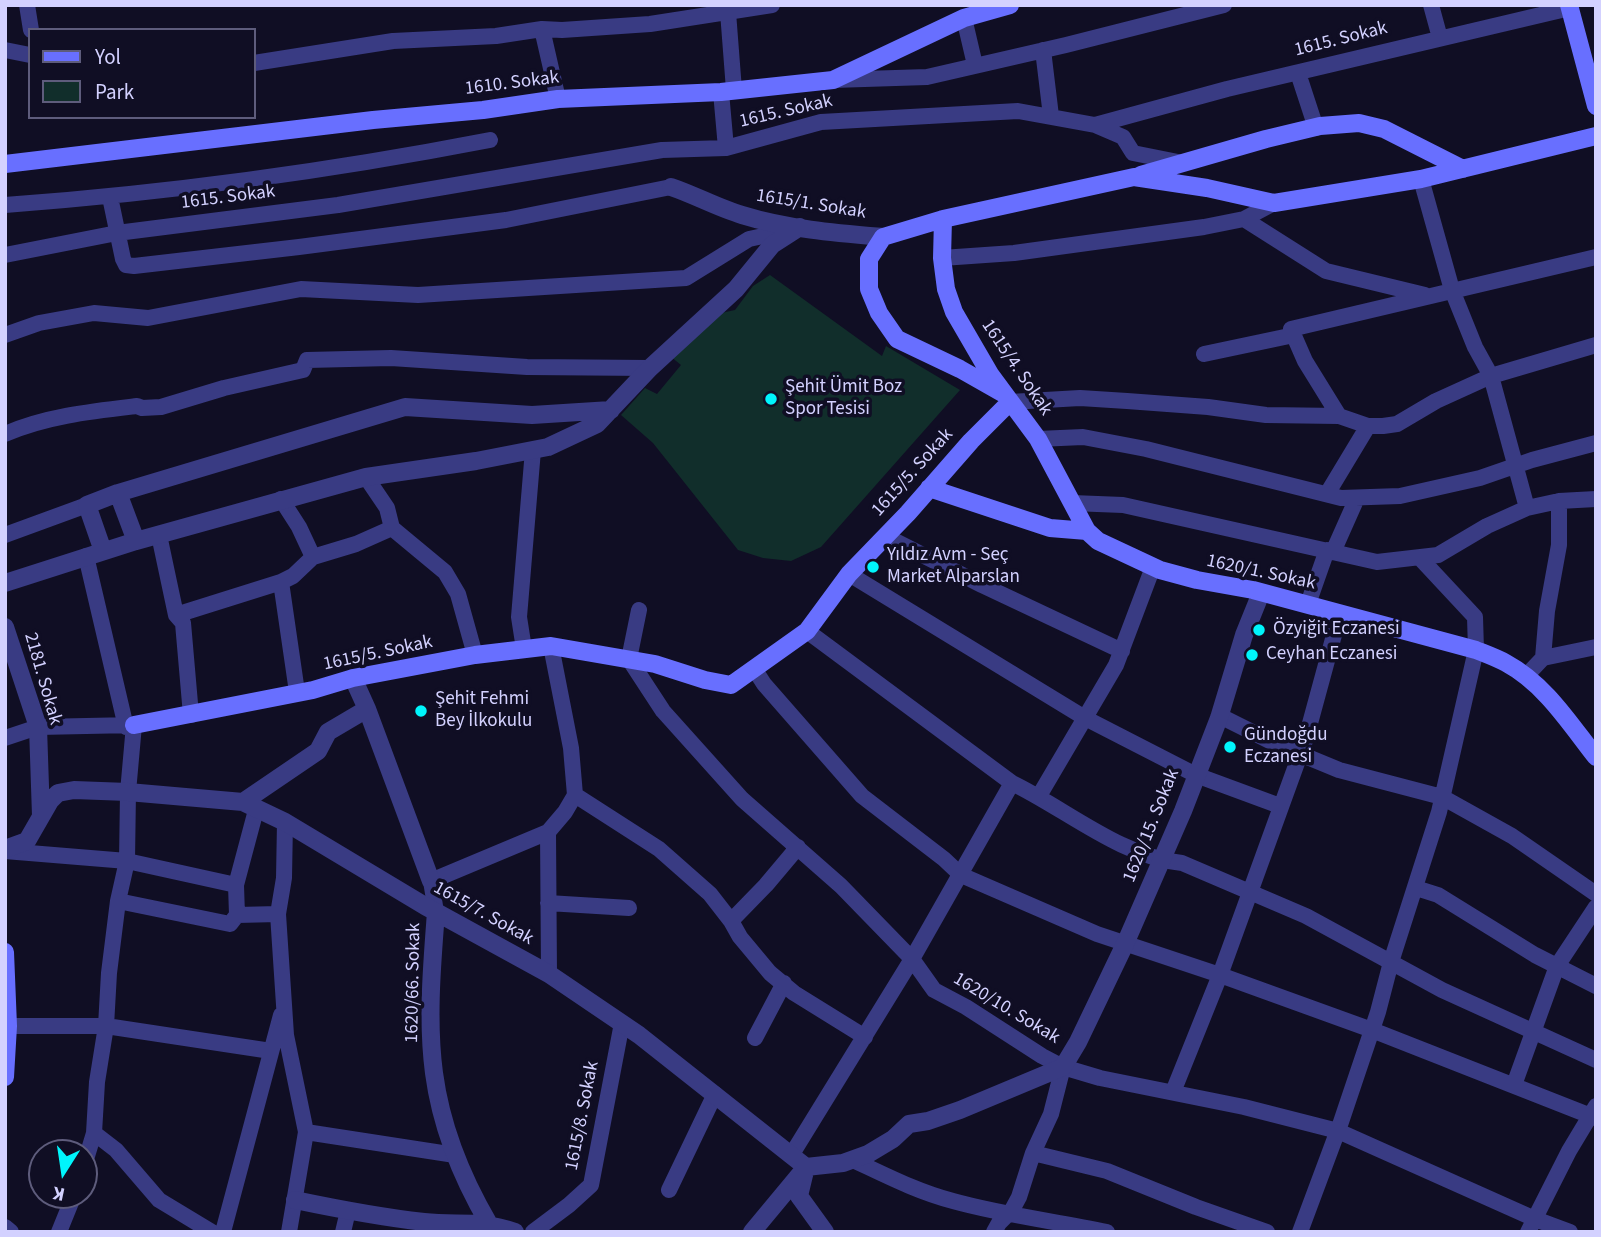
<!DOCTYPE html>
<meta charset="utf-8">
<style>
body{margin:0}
#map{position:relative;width:1601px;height:1237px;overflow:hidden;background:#100e24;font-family:"Source Sans 3",sans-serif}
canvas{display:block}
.frame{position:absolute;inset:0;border:7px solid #d3d1ff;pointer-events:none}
.legend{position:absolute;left:28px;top:28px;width:228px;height:91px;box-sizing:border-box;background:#100e24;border:2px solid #5e5c7c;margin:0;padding:9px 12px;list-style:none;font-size:21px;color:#d3d1ff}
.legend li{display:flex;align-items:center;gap:14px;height:35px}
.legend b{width:35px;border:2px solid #5e5c7c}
.north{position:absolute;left:28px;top:1139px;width:70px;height:70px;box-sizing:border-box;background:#100e24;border:2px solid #5e5c7c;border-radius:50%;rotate:192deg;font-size:19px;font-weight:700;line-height:28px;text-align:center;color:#d3d1ff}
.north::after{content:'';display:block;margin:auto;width:24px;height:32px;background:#00f5fc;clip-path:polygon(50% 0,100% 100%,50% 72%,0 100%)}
</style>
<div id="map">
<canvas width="1601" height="1237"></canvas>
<div class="frame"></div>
<ul class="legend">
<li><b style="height:9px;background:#686fff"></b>Yol</li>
<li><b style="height:19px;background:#112e2b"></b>Park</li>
</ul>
<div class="north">K</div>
</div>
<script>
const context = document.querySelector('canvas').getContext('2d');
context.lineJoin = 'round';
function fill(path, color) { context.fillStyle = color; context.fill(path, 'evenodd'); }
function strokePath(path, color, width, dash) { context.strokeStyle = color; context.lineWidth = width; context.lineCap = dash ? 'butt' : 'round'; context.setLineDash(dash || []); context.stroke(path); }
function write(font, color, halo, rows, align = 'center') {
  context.font = font + ' "Source Sans 3",sans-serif'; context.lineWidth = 7; context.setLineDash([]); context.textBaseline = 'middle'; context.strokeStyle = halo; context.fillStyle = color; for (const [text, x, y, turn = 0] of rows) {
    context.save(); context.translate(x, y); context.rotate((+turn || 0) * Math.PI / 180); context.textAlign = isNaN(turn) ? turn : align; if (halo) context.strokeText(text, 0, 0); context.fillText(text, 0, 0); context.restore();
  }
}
fill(new Path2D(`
 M 770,275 L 882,356 L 886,346 L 960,390 L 821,547 L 791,561 L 763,558 L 738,550 L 653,443 L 621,415 L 645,388 L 657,394 L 681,365 L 670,356 L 721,313 L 735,310 L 753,286 Z`), '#112e2b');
strokePath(new Path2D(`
 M 27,5 L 31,30
 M 1431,5 L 1440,38
 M 728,12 L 734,90
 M 964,18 L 975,65
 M 542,29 L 558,99
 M 5,50 L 30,55
 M 1043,50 L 1051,116
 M 254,63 L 393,41 L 496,36 L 542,29 L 562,30 L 650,24 L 772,5
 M 1298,73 L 1316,128
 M 833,80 L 927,77 L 1066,45 L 1224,5
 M 721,92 L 726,148
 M 1095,125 L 1123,137 L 1133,153 L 1183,163
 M 1421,179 L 1452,290 L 1475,347 L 1491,376 L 1527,508
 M 110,197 L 123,259 L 126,265 L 134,266 L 299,247 L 506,220 L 671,187
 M 5,205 C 168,193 330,171 490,140
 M 1244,219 L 1326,271 L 1425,295
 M 5,255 L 117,233 L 338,205 L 662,150 L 726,148 L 821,122 L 1018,111 L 1095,125 L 1227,89 L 1570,8
 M 942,258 L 1014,253 L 1204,227 L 1244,219 L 1274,203
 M 5,335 L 39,323 L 94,313 L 148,318 L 301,289 L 418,295 L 686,278 L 749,239 L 763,236 L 781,239
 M 1204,354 L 1294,335
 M 1010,402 L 1080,398 L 1127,401 L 1208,407 L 1266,415 L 1339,416 L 1368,426 L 1383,426 L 1397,424 L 1436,401 L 1491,376 L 1596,345
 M 1339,416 L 1305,361 L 1291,329 L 1596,257
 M 5,434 C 46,416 94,411 137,406 L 142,408 L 161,407 L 224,388 L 303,370 L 307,360 L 391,358 L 527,367 L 650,368
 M 1038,439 L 1083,437 L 1146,449 L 1341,498 L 1400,496 L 1480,478 L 1532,460 L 1596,443
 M 366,477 L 387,508 L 392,528 L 445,572 L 458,594 L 475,655
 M 1327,494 L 1368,426
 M 281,499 L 299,527 L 313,557
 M 1072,503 L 1123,505 L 1377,562 L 1438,555 L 1487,526 L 1527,508 L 1559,501 L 1596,499
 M 5,535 L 87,505
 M 159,535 L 176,615 L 183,623 L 191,715
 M 885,536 L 982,585 L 1122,651
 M 1333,552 L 1357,498
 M 86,556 L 126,727
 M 849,574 L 1085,718 L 1196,775 L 1280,806
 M 281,582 L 297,692
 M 1308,604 L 1327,550
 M 639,610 L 629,659 L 663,711 L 742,799 L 841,886 L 912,959 L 934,990 L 966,1007 L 1042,1056 L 1063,1067 L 1100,1078 L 1244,1107 L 1338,1131 L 1535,1219 L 1570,1232
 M 176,615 L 281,582 L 293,576 L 313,557 L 356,544 L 392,528
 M 807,631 L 1012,783 C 1066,809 1121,857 1182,863 L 1306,916 L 1442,990 L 1596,1060
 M 524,649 L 519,617 L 533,450
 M 1543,658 L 1547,611 L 1559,545 L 1559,501
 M 755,670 L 764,684 L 862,796 L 944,859 L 961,875 L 1097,934 L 1220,975 L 1372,1030 L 1596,1118
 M 1526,676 L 1543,658 L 1596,647
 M 1219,718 L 1226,719 L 1276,744 L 1339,770 L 1442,797 L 1512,836 L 1596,894
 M 5,738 L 38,727 L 134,725 L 128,792 L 127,861 L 118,901 L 109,973 L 106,1026 L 97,1082 L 94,1133 L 84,1166
 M 575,795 L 659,849 L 710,894 L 731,921 L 740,937 L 770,973 L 794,993 L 865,1037
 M 1039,796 L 1116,665 L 1153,567
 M 285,822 L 284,878 L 278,914 L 286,1035 L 306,1132 L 289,1232
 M 548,832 L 549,974
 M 5,851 L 127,861 L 236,885
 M 1416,888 L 1438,895 L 1535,955 L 1596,986
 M 118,901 L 230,924 L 237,915 L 236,885 L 256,810
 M 548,903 L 629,908
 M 436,912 L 431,881 L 548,832 L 565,812 L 575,795 L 571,748 L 551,646
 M 237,915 L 278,914
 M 731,921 L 766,885 L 798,847
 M 8,1026 L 106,1026 L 271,1051
 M 755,1038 L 784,983
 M 1514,1085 L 1557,966 L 1596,907
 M 1173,1092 L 1220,975 L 1306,738 L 1340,613
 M 306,1132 L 455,1155
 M 94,1133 L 116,1150 L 159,1200 L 212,1232
 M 1033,1153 L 1107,1171 L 1196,1207 L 1267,1232
 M 792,1154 L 912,959 L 1012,783
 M 853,1160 C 885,1175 918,1192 953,1201 C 1003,1215 1055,1221 1107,1232
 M 669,1190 L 715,1094
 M 5,1227 L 11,1232
 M 59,1232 L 74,1195
 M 223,1232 L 281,1015
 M 343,1232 L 348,1211
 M 533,1232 L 569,1205 L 591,1185 L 622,1023
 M 994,1232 L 999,1223 L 1012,1210 L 1019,1197 L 1033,1153 L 1051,1114 L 1063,1067
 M 1300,1232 L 1341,1122 L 1378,1012 L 1391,962 L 1439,812 L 1476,650 L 1475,617 L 1420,558
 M 1528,1232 L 1569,1151 L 1596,1106`), '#393b83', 16);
strokePath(new Path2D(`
 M 671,187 C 695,195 718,208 742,215 C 787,229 836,233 883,237
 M 118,493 L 136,541
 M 103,551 L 87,505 L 118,493 L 405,407 L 532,415 L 611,410
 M 5,583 L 136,541 L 366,477 L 476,461 L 548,447 L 597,424 L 650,368 L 736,289 L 772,245 L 800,227
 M 5,627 L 38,727 L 41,816
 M 353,678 L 367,709 L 431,881
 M 243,802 L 318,751 L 328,732 L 367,709
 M 5,849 L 27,841 L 50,801 L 58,793 L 74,790 L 128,792 L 243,802 L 285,822 L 425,906 L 549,974 L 639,1035 L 806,1167 L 799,1196 L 825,1232
 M 436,912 C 432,965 427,1020 434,1073 C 441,1126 462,1178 489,1224
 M 295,1200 C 338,1209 380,1217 424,1222 C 458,1226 479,1219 515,1232
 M 752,1232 L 806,1167 L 843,1163 L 868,1154 L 893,1139 L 909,1124 L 928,1121 L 960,1110 L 1063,1067 L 1078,1042 L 1125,944 L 1183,811 L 1219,718 L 1244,635 L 1261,593`), '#393b83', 18);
strokePath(new Path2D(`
 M 1569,5 L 1596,106
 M 5,164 L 373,120 L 483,110 L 558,99 L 721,92 L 833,80 L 964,18 L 1010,5
 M 1141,175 L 1266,139 L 1320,126 L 1359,123 L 1384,129 L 1463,169
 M 943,219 L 942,258 L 946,289 L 954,312 L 990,374 L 1038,439 L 1087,531
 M 1004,394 L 960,369 L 897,339 L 879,313 L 869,289 L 869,259 L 883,237 L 943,219 L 1134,177 L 1207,188 L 1274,203 L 1421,179 L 1596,136
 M 929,488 L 1050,528 L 1087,531 L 1098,541 L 1160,570 L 1197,580 L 1253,590 L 1476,650 C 1486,654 1497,658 1506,663 C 1545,684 1570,724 1596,757
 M 134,725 L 313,690 L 353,678 L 475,655 L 551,646 L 655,664 L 705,680 L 731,685 L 807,631 L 849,574 L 908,513 L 971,441 L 1010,402
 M 5,952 L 8,1026 L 5,1077`), '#686fff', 18);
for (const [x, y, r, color] of [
 [771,399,7,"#00f5fc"],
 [873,567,7,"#00f5fc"],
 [1259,630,7,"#00f5fc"],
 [1252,655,7,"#00f5fc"],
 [421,711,7,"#00f5fc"],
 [1230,747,7,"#00f5fc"]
]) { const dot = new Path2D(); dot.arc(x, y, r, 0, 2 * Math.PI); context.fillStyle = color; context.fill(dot); strokePath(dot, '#100e24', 2.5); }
write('19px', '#d3d1ff', '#100e24', [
 ["1615. Sokak",1341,40,-14],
 ["1610. Sokak",512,84,-7],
 ["1615. Sokak",786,112,-13],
 ["1615. Sokak",228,198,-7],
 ["1615/1. Sokak",811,205,9],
 ["1615/4. Sokak",1016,368,56],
 ["1615/5. Sokak",913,473,-48],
 ["1620/1. Sokak",1261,573,12],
 ["1615/5. Sokak",378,654,-12],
 ["2181. Sokak",42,679,74],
 ["1620/15. Sokak",1152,826,-68],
 ["1615/7. Sokak",483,914,29],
 ["1620/66. Sokak",414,983,-89],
 ["1620/10. Sokak",1006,1009,31],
 ["1615/8. Sokak",583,1116,-79]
]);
write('19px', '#d3d1ff', '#100e24', [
 ["Şehit Ümit Boz",785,388],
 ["Spor Tesisi",785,410],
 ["Yıldız Avm - Seç",887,556],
 ["Market Alparslan",887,578],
 ["Özyiğit Eczanesi",1273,630],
 ["Ceyhan Eczanesi",1266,655],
 ["Şehit Fehmi",435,700],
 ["Bey İlkokulu",435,722],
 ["Gündoğdu",1244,736],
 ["Eczanesi",1244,758]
], 'left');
</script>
